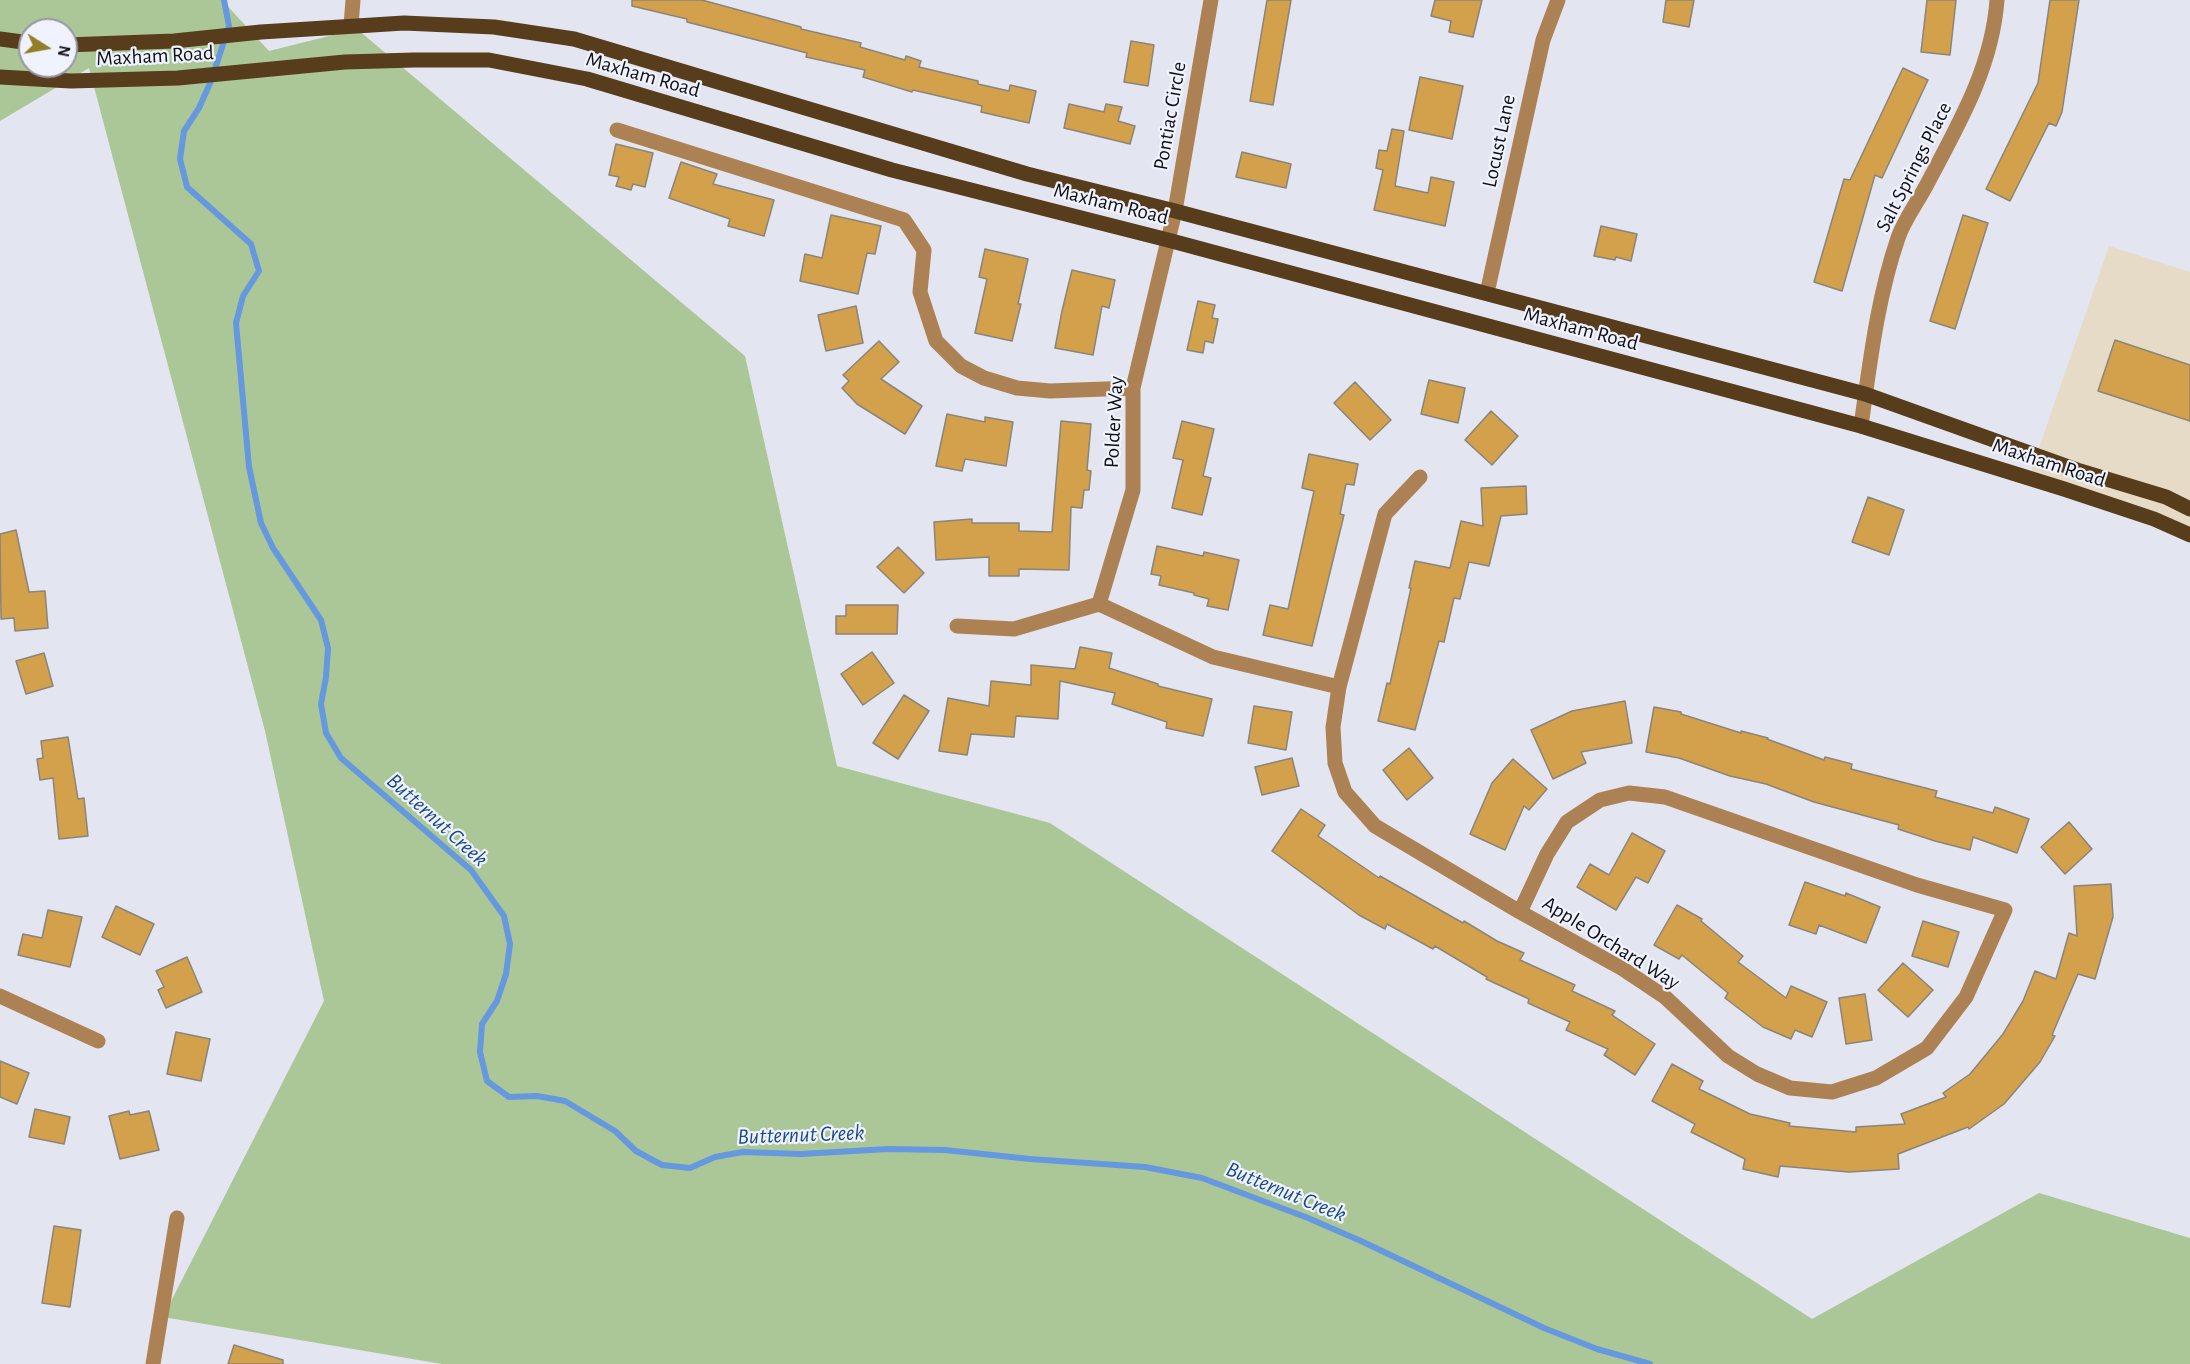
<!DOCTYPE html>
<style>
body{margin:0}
#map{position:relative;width:2190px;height:1364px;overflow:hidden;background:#e3e5f1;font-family:"Alegreya Sans",sans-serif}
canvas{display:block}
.north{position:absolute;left:18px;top:18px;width:60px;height:60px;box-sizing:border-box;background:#f0f2fe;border:2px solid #9698a0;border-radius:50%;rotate:101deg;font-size:16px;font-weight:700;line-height:24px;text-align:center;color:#0f1013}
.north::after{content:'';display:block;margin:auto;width:21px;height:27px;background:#937f26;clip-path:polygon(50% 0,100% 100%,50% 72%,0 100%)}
</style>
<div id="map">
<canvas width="2190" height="1364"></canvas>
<div class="north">N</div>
</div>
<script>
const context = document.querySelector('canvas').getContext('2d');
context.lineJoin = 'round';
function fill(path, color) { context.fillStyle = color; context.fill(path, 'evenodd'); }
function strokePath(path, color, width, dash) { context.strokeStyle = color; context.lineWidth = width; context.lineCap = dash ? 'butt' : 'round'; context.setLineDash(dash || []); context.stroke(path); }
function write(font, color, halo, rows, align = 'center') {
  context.font = font + ' "Alegreya Sans",sans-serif'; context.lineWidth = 4.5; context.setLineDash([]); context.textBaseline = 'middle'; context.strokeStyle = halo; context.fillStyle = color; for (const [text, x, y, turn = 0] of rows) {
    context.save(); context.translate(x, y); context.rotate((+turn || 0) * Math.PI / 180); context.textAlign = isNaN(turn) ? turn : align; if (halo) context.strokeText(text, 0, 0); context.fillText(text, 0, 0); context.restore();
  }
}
fill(new Path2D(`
 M 2109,246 L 2190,272 L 2190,538 L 2031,471 Z`), '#e5dbc6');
fill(new Path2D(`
 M 0,0 L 222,0 L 269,51 L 357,29 L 745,356 L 837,766 L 1050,823 L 1812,1319 L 2039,1193 L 2190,1238 L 2190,1364 L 442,1364 L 163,1317 L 324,1001 L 265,731 L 89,68 L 0,121 ZM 30,30 L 66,30 L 66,66 L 30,66 Z`), '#acc797');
strokePath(new Path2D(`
 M 224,0 L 229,26 L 211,81 L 199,108 L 184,131 L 180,159 L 187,187 L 251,244 L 259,271 L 243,296 L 236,323 L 249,467 L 261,523 L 273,548 L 321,620 L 328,648 L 326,677 L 321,704 L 326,733 L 341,758 L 471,870 L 504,916 L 510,944 L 506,974 L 497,1001 L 482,1024 L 480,1052 L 487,1081 L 509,1097 L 537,1096 L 565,1101 L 615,1131 L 636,1151 L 662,1165 L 690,1168 L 715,1157 L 743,1152 L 801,1154 L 888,1149 L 945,1150 L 1030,1159 L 1145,1167 L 1202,1178 L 1308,1218 L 1361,1241 L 1544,1328 L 1597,1349 L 1650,1364`), '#6598de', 6);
const building = new Path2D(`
 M 632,0 L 702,0 L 801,27 L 801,29 L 861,43 L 860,47 L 905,60 L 906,56 L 921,61 L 919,67 L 978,81 L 978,84 L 1009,91 L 1010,85 L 1036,91 L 1029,123 L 981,112 L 982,106 L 913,90 L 912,92 L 863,77 L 865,70 L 806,57 L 807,53 L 687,22 L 687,19 L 632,6 Z
 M 1267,0 L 1291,0 L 1273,105 L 1250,101 Z
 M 1435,0 L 1482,0 L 1473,37 L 1449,32 L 1451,21 L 1431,16 Z
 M 1666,0 L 1694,0 L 1689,27 L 1663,22 Z
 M 1927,0 L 1956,0 L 1950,55 L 1921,52 Z
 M 2050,0 L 2079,0 L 2062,112 L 2056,126 L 2049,123 L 2010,201 L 1986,189 L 2038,83 Z
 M 1131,41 L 1154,45 L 1148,86 L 1124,82 Z
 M 1903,68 L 1928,80 L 1882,178 L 1875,175 L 1842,291 L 1814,282 L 1844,179 L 1850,180 Z
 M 1420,77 L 1463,86 L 1452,139 L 1409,130 Z
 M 1069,104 L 1104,112 L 1106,104 L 1122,107 L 1118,121 L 1135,126 L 1130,144 L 1064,128 Z
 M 1392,129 L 1404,131 L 1395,186 L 1428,193 L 1431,177 L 1454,182 L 1445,226 L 1374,210 L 1383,170 L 1376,168 L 1379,150 L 1387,151 Z
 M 616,144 L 653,153 L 645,187 L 633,184 L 631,190 L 616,186 L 619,177 L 609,175 Z
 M 1242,152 L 1291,164 L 1286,188 L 1236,177 Z
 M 681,162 L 717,174 L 713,184 L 774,200 L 764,236 L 728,226 L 730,219 L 669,198 Z
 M 831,215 L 881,226 L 875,254 L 867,253 L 858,294 L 800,281 L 805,254 L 822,258 Z
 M 1963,215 L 1988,223 L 1955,329 L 1930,321 Z
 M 1601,226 L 1637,234 L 1631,261 L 1616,257 L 1615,260 L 1594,256 Z
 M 985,249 L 1028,259 L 1018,304 L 1021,304 L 1012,341 L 975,333 L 987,279 L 979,277 Z
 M 1072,270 L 1115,280 L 1109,308 L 1102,306 L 1093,355 L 1055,348 L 1062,311 Z
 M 1198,301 L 1215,305 L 1212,318 L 1218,319 L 1213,343 L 1205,341 L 1203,353 L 1187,350 Z
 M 856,306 L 863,343 L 826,351 L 818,315 Z
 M 2115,340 L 2190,365 L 2190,421 L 2098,391 Z
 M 879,341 L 899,362 L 881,379 L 922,406 L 905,434 L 857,404 L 842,388 L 849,381 L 843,375 Z
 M 1429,380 L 1465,388 L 1458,423 L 1421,414 Z
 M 1355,382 L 1391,420 L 1370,440 L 1334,403 Z
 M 1491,411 L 1518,436 L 1492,465 L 1465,440 Z
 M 947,414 L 985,422 L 985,417 L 1013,422 L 1006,466 L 965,459 L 962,471 L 936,466 Z
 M 1061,421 L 1091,424 L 1087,470 L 1091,471 L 1089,490 L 1084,490 L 1082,508 L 1071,507 L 1069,570 L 1019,569 L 1019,576 L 989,576 L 989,557 L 936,560 L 934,522 L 972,519 L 972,523 L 1019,523 L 1019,531 L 1052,532 Z
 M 1182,421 L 1214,429 L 1203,476 L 1211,478 L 1202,515 L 1172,508 L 1183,460 L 1173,458 Z
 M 1309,454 L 1358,464 L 1354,485 L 1346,484 L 1340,514 L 1344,515 L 1312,646 L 1263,635 L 1270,605 L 1288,609 L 1314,491 L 1302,488 Z
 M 1526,486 L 1527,514 L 1501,516 L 1489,566 L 1469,562 L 1460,599 L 1454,598 L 1444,642 L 1439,641 L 1415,730 L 1378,721 L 1387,683 L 1390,684 L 1411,588 L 1409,588 L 1415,561 L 1450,568 L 1461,521 L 1483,526 L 1481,488 Z
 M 1868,497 L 1904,510 L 1889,555 L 1852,542 Z
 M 16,530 L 29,592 L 45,591 L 48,628 L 15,631 L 14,618 L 1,619 L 0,534 Z
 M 1157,546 L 1203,556 L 1204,552 L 1239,560 L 1228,610 L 1207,606 L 1209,599 L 1194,595 L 1194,593 L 1159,585 L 1161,576 L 1151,574 Z
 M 898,547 L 924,573 L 904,593 L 877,567 Z
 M 846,605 L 898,605 L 897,634 L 836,634 L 836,616 L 846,616 Z
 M 1080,647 L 1112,653 L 1109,668 L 1158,684 L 1158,686 L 1212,699 L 1203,736 L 1166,728 L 1167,722 L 1112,704 L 1115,693 L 1060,681 L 1058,719 L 1016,716 L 1014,737 L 971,734 L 967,755 L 939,751 L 948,698 L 989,706 L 991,681 L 1031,685 L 1031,665 L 1075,669 Z
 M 872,652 L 894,683 L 863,705 L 841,674 Z
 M 44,653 L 53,686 L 26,694 L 16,661 Z
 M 904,695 L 929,711 L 898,759 L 873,743 Z
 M 1625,701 L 1632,743 L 1581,752 L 1586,763 L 1553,779 L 1531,730 L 1572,711 Z
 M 1254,706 L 1292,712 L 1286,750 L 1248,743 Z
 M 1654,707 L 1681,712 L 1681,714 L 1741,733 L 1741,731 L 1768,738 L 1767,739 L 1824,760 L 1825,757 L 1852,764 L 1851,769 L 1937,791 L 1935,797 L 1993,813 L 1995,807 L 2029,819 L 2017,853 L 1973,837 L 1970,850 L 1935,841 L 1898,829 L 1899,825 L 1814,802 L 1766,784 L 1730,776 L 1679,758 L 1646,752 Z
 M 68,737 L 78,799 L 84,798 L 88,836 L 59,839 L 53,778 L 40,780 L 37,759 L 43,758 L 41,741 Z
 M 1409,748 L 1433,778 L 1407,800 L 1383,770 Z
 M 1292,758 L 1299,786 L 1262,795 L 1255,767 Z
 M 1513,759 L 1547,789 L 1529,810 L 1524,806 L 1505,850 L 1470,834 L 1492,783 Z
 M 1301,809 L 1325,825 L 1318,836 L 1379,878 L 1380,876 L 1463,923 L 1464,921 L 1497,941 L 1524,953 L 1520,960 L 1575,985 L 1572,991 L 1615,1011 L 1612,1015 L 1655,1044 L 1635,1075 L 1604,1055 L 1608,1049 L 1566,1030 L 1570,1022 L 1528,1003 L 1529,999 L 1486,979 L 1487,977 L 1435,946 L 1433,949 L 1387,924 L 1385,929 L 1359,915 L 1272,851 Z
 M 2069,822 L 2092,849 L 2065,874 L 2041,847 Z
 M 1632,833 L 1665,851 L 1648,883 L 1636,877 L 1616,910 L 1577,887 L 1590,864 L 1609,875 Z
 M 1805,882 L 1845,896 L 1846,893 L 1880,907 L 1866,943 L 1819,925 L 1816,934 L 1789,925 Z
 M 2111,884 L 2113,917 L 2095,979 L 2078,974 L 2052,1035 L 2055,1036 L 2040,1062 L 2004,1104 L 1969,1129 L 1968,1127 L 1898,1154 L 1899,1169 L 1849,1172 L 1780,1166 L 1778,1177 L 1743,1169 L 1745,1159 L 1691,1132 L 1695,1124 L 1652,1101 L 1672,1064 L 1703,1081 L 1699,1089 L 1750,1114 L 1790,1123 L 1789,1126 L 1856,1132 L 1856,1127 L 1905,1124 L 1901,1114 L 1946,1097 L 1943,1093 L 1970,1074 L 2003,1034 L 2023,1001 L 2035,971 L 2056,979 L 2069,933 L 2077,936 L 2074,886 Z
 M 1677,905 L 1702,919 L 1701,921 L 1743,956 L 1738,962 L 1786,998 L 1791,986 L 1827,1002 L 1812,1037 L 1795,1030 L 1791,1039 L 1763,1027 L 1725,998 L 1728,993 L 1682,955 L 1679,959 L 1654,945 Z
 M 116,906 L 154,924 L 140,955 L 102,937 Z
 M 48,910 L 82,917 L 70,967 L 18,955 L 23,934 L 42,938 Z
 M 1923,921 L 1959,932 L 1948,967 L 1912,956 Z
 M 187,957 L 202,992 L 166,1008 L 158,990 L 164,987 L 156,971 Z
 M 1903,963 L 1933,990 L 1908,1017 L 1878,990 Z
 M 1865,994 L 1872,1040 L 1846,1044 L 1839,998 Z
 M 176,1032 L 210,1039 L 201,1081 L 167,1074 Z
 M 0,1061 L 29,1073 L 17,1104 L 0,1097 Z
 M 35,1109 L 70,1117 L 64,1144 L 29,1137 Z
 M 129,1111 L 130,1115 L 149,1111 L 159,1150 L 120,1159 L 109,1116 Z
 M 54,1226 L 81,1230 L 70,1307 L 42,1303 Z
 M 234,1345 L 283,1360 L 283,1364 L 228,1364 Z`);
fill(building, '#d3a14c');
strokePath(building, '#8a847a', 1.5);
strokePath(new Path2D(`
 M 351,25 L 353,0
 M 617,130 L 904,220 L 924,250 L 920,292 L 936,341 L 961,366 L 984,378 L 1017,388 L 1050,391 L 1133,388
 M 1487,293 L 1543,40 L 1558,0
 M 1861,426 C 1870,363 1877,299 1898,238 C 1904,220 1917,203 1926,186 C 1957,127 1992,69 1997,0
 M 1420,477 L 1385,514 L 1339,687 L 1333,727 L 1335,763 L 1345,792 L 1375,826 L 1520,912 L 1623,969 L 1665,997 L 1728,1056 L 1757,1074 L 1790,1088 L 1832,1092 L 1876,1078 L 1927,1048 L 1966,997 L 2005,910 L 1917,885 L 1665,797 L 1629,793 L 1600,800 L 1567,822 L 1547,854 L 1520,912
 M 1099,604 L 1133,490 L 1133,388 L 1175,211 L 1211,0
 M 957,626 L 1014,629 L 1099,604 L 1213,657 L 1339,687
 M 0,996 L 98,1041
 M 153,1364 L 177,1218`), '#ac8255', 15);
strokePath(new Path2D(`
 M 0,39 L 30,43
 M 66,45 L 174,41 L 261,32 L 404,23 L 494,27 L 574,39 L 1027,174 L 1175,211 L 1865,394 L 2080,471 L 2166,497 L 2190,509
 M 0,77 L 71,81 L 178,78 L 345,62 L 414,60 L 489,60 L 587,79 L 892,170 L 1168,240 L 1861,426 L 2064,489 L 2154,519 L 2190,535`), '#583d1d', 15);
write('21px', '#0f1013', '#f0f2fe', [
 ["Maxham Road",155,56,-3],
 ["Maxham Road",643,75,16],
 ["Pontiac Circle",1170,116,-80],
 ["Locust Lane",1499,141,-78],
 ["Salt Springs Place",1914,167,-63],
 ["Maxham Road",1111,204,14],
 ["Maxham Road",1581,329,15],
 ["Polder Way",1114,422,-87],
 ["Maxham Road",2049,463,18],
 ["Apple Orchard Way",1611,943,32]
]);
write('italic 22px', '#184988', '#f0f2fe', [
 ["Butternut Creek",437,820,42],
 ["Butternut Creek",801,1135,-2],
 ["Butternut Creek",1286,1192,22]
]);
</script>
